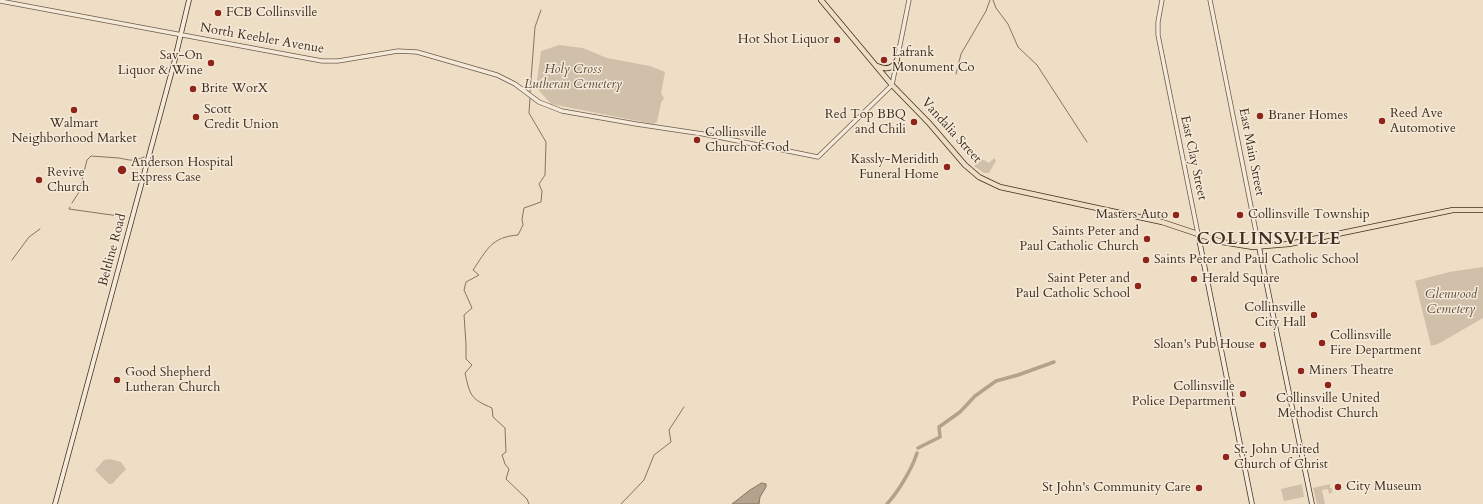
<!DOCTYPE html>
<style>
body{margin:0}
canvas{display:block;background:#efdec6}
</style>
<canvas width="1483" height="504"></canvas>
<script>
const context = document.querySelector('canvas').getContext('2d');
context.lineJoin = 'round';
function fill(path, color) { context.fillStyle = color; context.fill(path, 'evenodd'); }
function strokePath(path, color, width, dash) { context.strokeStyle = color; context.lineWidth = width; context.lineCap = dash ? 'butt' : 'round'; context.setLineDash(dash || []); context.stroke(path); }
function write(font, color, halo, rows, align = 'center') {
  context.font = font + ' Cardo,serif'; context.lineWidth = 3; context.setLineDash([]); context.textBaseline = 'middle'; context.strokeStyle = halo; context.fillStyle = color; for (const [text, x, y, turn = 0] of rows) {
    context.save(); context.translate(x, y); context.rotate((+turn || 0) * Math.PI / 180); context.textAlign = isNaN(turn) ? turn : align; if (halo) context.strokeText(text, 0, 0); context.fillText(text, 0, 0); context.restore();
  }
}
fill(new Path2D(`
 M 559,45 L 583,48 L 607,58 L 650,66 L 665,72 L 661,93 L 664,98 L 661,103 L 657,122 L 653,124 L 551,104 L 536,87 L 541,51 Z
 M 994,158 L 996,161 L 989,173 L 984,173 L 974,166 L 982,159 L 989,163 Z
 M 1483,267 L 1483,318 L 1438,344 L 1431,346 L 1415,281 L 1449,272 Z
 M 110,459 L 121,462 L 126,469 L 112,484 L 109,484 L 95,470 L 104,460 Z
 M 1302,484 L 1304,497 L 1284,501 L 1281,489 Z
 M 1330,484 L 1330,488 L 1332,488 L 1332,492 L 1329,494 L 1328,489 L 1322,490 L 1325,504 L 1317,504 L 1313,488 Z`), '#d1c0a9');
const water = new Path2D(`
 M 762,483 L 766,484 L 766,487 L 760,497 L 759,504 L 732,504 L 750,490 Z`);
fill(water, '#b4a28d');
strokePath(water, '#867461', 1);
strokePath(new Path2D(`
 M 993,0 L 996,8 L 1008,24 L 1018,47 L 1037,65 L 1087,142
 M 956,74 L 961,54 L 986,11 L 990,0
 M 530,92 L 535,27 L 541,10
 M 72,203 L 79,192 L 87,160 L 91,156 C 100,157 110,157 119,158 C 129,160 134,162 144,157
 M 70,207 L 69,209 L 126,217
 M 12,260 L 29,237 L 40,229
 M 529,504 L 527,499 L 506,479 L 509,469 L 505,464 L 502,455 L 506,452 L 505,428 L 493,417 L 492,408 C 471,399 470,396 465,373 L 472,365 L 466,359 L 466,344 L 464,315 L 472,308 L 464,290 L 466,282 L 479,275 L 473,270 C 487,250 491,237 518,235 L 523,225 L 522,219 L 524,208 L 541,202 L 542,191 L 539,184 L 545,175 L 546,142 L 529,113 L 530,98
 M 621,504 L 644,480 L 654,455 L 671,442 L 669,430 L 684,407`), '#867461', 1);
strokePath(new Path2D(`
 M 918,448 L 940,437 L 939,427 L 960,412 L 975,396 L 996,381 L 1018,375 L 1054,362
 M 887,504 C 898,492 912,469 917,453`), '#b4a28d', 3.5);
const tertiary = new Path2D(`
 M 1162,0 L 1158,22 L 1158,35 L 1198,234
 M 1210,0 L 1259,247
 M 0,1 L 322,61 L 338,61 L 398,51 L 417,52 L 497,75 L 515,84 L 539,102 L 562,111 L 636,124 L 703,134 L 818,157 L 892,85 L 909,0`);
const secondary = new Path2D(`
 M 1198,234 L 1252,504
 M 1259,247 L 1312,504
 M 55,504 L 174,63 L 189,0`);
const primary = new Path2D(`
 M 821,0 L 892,85 L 929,123 L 965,165 L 979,177 L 1000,187 L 1162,222 L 1222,242 L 1253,247 L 1289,244 L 1453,210 L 1483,210
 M 877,66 C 886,70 893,69 897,60`);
strokePath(tertiary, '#6c5b48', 5);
strokePath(secondary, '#402f1e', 5.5);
strokePath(primary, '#402f1e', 6);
strokePath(tertiary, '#f5eada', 3.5);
strokePath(secondary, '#f5eada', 4);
strokePath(primary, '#efdec6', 4.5);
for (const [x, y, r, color] of [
 [218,13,4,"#8f2418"],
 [837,40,4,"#8f2418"],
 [884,60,4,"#8f2418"],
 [211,63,4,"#8f2418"],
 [193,89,4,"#8f2418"],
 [74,110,4,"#8f2418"],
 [1260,116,4,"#8f2418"],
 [196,117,4,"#8f2418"],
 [1382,121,4,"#8f2418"],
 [914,122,4,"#8f2418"],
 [697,140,4,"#8f2418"],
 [947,167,4,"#8f2418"],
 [122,170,5,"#8f2418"],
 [39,180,4,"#8f2418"],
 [1176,215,4,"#8f2418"],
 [1240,215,4,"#8f2418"],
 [1147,239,4,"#8f2418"],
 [1146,260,4,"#8f2418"],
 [1194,279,4,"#8f2418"],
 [1138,286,4,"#8f2418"],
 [1314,315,4,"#8f2418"],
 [1322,343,4,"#8f2418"],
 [1263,345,4,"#8f2418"],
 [1301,371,4,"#8f2418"],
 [117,380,4,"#8f2418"],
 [1328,385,4,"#8f2418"],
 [1243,394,4,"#8f2418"],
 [1226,457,4,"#8f2418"],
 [1338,487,4,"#8f2418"],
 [1199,488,4,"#8f2418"]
]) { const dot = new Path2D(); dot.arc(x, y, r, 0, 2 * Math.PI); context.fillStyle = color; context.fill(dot); strokePath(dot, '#f5eada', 1.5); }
write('13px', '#402f1e', '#f5eada', [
 ["FCB Collinsville",226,13],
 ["Hot Shot Liquor",829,40,"right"],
 ["Lafrank",892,53],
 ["Monument Co",892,68],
 ["Sav-On",203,56,"right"],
 ["Liquor & Wine",203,71,"right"],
 ["Brite WorX",201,89],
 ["Scott",204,110],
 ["Credit Union",204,125],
 ["Reed Ave",1390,114],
 ["Automotive",1390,129],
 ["Red Top BBQ",906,115,"right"],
 ["and Chili",906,130,"right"],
 ["Braner Homes",1268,116],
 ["Walmart",74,124,"center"],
 ["Neighborhood Market",74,139,"center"],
 ["Collinsville",705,133],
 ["Church of God",705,148],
 ["Kassly-Meridith",939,160,"right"],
 ["Funeral Home",939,175,"right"],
 ["Anderson Hospital",131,163],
 ["Express Case",131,178],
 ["Revive",47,173],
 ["Church",47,188],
 ["Masters Auto",1168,215,"right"],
 ["Collinsville Township",1248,215],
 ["Saints Peter and",1139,232,"right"],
 ["Paul Catholic Church",1139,247,"right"],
 ["Saints Peter and Paul Catholic School",1154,260],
 ["Saint Peter and",1130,279,"right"],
 ["Paul Catholic School",1130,294,"right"],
 ["Herald Square",1202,279],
 ["Collinsville",1306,308,"right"],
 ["City Hall",1306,323,"right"],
 ["Collinsville",1330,336],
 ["Fire Department",1330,351],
 ["Sloan's Pub House",1255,345,"right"],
 ["Miners Theatre",1309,371],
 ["Good Shepherd",125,373],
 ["Lutheran Church",125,388],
 ["Collinsville",1235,387,"right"],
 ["Police Department",1235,402,"right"],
 ["Collinsville United",1328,399,"center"],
 ["Methodist Church",1328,414,"center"],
 ["St. John United",1234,450],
 ["Church of Christ",1234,465],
 ["City Museum",1346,487],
 ["St John's Community Care",1191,488,"right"]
], 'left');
write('13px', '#402f1e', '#f5eada', [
 ["North Keebler Avenue",262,39,10],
 ["Vandalia Street",951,131,48],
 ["East Main Street",1251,152,79],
 ["East Clay Street",1193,158,78],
 ["Beltline Road",113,250,-75]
]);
write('italic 13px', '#5d4c3a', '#f5eada', [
 ["Holy Cross",573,70],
 ["Lutheran Cemetery",573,85],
 ["Glenwood",1451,295],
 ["Cemetery",1451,310]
]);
context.letterSpacing = '1px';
write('bold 17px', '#402f1e', '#f5eada', [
 ["COLLINSVILLE",1269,240]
]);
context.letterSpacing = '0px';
</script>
